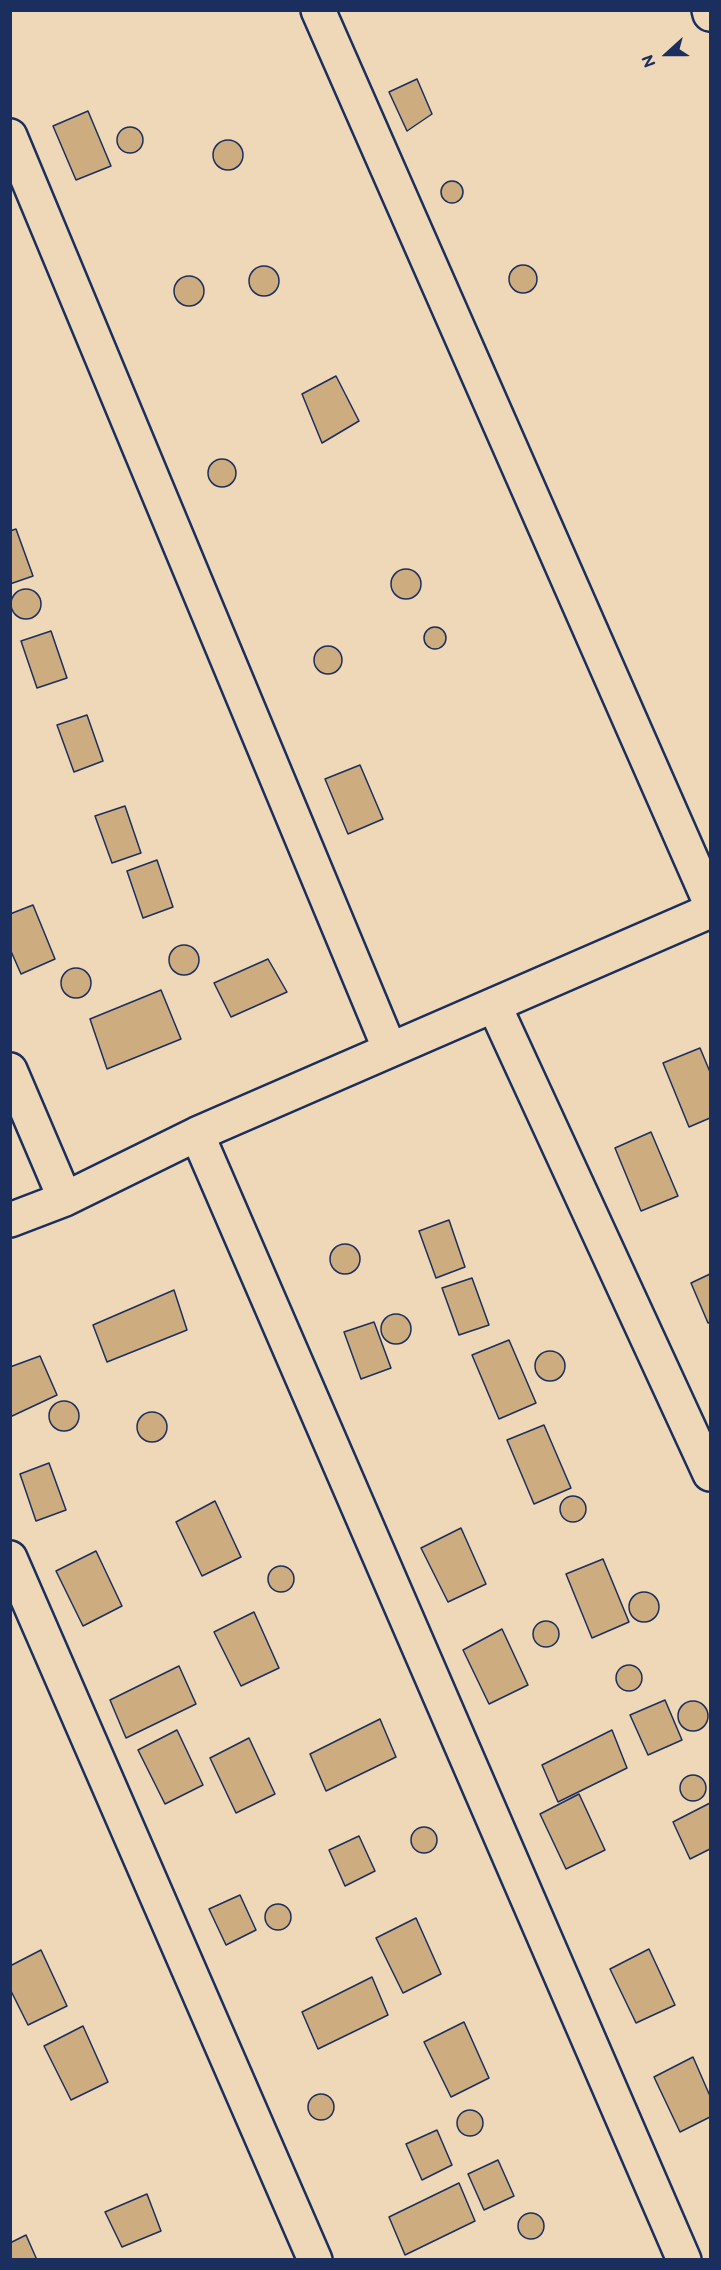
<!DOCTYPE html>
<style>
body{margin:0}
#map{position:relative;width:721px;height:2270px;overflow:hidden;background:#eed8b7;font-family:"Balsamiq Sans",sans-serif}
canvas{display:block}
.frame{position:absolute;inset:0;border:12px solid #1b2f5e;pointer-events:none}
.north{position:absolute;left:637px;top:24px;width:60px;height:60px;-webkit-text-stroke:4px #eed8b7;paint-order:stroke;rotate:249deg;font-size:16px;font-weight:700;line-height:24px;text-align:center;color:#1b2f5e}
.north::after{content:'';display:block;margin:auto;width:21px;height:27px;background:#1b2f5e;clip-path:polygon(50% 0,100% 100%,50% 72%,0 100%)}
</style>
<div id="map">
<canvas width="721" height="2270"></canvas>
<div class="frame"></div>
<div class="north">N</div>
</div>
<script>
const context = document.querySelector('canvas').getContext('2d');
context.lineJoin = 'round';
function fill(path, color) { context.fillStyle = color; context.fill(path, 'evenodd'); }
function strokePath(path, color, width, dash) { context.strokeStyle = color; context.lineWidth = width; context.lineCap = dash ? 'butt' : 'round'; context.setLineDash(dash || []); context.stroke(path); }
const building = new Path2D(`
 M 417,79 L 432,114 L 407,131 L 389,92 Z
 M 88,111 L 111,166 L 76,180 L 53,126 Z
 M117 140a13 13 0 1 1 26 0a13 13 0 1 1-26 0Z
 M213 155a15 15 0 1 1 30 0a15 15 0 1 1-30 0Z
 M441 192a11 11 0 1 1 22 0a11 11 0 1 1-22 0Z
 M509 279a14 14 0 1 1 28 0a14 14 0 1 1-28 0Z
 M249 281a15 15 0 1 1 30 0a15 15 0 1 1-30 0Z
 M174 291a15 15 0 1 1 30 0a15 15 0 1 1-30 0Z
 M 336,376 L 359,421 L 322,443 L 302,394 Z
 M208 473a14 14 0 1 1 28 0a14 14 0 1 1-28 0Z
 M 16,529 L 33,576 L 10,584 L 10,531 Z
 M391 584a15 15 0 1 1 30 0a15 15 0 1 1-30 0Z
 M11 604a15 15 0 1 1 30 0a15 15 0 1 1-30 0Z
 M424 638a11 11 0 1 1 22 0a11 11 0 1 1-22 0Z
 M 51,631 L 67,678 L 37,688 L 21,641 Z
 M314 660a14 14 0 1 1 28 0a14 14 0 1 1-28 0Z
 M 87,715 L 103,761 L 74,772 L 57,725 Z
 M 360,765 L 383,819 L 348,834 L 325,779 Z
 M 125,806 L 141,853 L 112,863 L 95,816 Z
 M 157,860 L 173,907 L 143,918 L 127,871 Z
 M 33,905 L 55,959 L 21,974 L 10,949 L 10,914 Z
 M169 960a15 15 0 1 1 30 0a15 15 0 1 1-30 0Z
 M 268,959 L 287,992 L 231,1017 L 214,983 Z
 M61 983a15 15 0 1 1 30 0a15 15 0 1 1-30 0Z
 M 161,990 L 181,1039 L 107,1069 L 90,1019 Z
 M 700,1048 L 710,1072 L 710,1118 L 689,1127 L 663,1063 Z
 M 651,1132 L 678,1196 L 641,1211 L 615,1148 Z
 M 449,1220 L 465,1267 L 436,1278 L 419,1231 Z
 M330 1259a15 15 0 1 1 30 0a15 15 0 1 1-30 0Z
 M 710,1274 L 710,1322 L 708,1323 L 691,1283 Z
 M 472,1278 L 489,1325 L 459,1335 L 442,1288 Z
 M 174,1290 L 187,1330 L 107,1362 L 93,1325 Z
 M381 1329a15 15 0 1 1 30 0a15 15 0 1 1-30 0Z
 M 374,1322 L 391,1368 L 361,1379 L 344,1332 Z
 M 509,1340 L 536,1403 L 499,1419 L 472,1355 Z
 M535 1366a15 15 0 1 1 30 0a15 15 0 1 1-30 0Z
 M 40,1356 L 57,1395 L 10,1417 L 10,1367 Z
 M49 1416a15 15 0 1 1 30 0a15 15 0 1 1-30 0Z
 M137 1427a15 15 0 1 1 30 0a15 15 0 1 1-30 0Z
 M 544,1425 L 571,1488 L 534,1504 L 507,1440 Z
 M 49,1463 L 66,1510 L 36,1521 L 20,1474 Z
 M560 1509a13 13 0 1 1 26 0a13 13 0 1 1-26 0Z
 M 215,1501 L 241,1557 L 202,1576 L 176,1522 Z
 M 461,1528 L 486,1584 L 448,1602 L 421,1548 Z
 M 96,1551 L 122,1606 L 83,1626 L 56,1571 Z
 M 603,1559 L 629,1622 L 592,1638 L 566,1574 Z
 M268 1579a13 13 0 1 1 26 0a13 13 0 1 1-26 0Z
 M629 1607a15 15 0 1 1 30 0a15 15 0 1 1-30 0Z
 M 254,1612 L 279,1668 L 241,1686 L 214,1632 Z
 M533 1634a13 13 0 1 1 26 0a13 13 0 1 1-26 0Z
 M 502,1629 L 528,1685 L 489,1704 L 463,1650 Z
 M616 1678a13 13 0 1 1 26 0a13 13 0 1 1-26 0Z
 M 179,1666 L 196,1704 L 126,1738 L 110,1700 Z
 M 665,1700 L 682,1740 L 648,1755 L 630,1715 Z
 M678 1716a15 15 0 1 1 30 0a15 15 0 1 1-30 0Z
 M 380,1719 L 396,1757 L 326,1791 L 310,1754 Z
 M 177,1730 L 203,1785 L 165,1804 L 138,1750 Z
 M 612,1730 L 627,1768 L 558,1802 L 542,1765 Z
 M 249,1738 L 275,1794 L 236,1813 L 210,1758 Z
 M680 1788a13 13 0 1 1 26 0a13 13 0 1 1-26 0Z
 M 579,1794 L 605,1850 L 566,1869 L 540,1814 Z
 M 710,1803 L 710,1849 L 690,1859 L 673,1822 Z
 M411 1840a13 13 0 1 1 26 0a13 13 0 1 1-26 0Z
 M 359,1836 L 375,1871 L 345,1886 L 329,1850 Z
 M 240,1895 L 256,1930 L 226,1945 L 209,1909 Z
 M265 1917a13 13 0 1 1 26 0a13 13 0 1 1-26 0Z
 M 416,1918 L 441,1974 L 403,1993 L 376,1938 Z
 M 649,1949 L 675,2005 L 636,2023 L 610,1969 Z
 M 41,1950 L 67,2006 L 28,2025 L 10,1989 L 10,1966 Z
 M 372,1977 L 388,2015 L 318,2049 L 302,2012 Z
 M 464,2022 L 489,2078 L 451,2097 L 424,2042 Z
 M 83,2026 L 108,2082 L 71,2100 L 44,2046 Z
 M 693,2057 L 710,2096 L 710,2117 L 680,2132 L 654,2077 Z
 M308 2107a13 13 0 1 1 26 0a13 13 0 1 1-26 0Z
 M457 2123a13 13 0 1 1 26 0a13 13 0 1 1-26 0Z
 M 437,2130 L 452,2165 L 422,2180 L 406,2144 Z
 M 498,2160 L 514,2196 L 484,2210 L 468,2174 Z
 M 459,2183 L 475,2221 L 405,2255 L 389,2217 Z
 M 147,2194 L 161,2231 L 122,2247 L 105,2212 Z
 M518 2226a13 13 0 1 1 26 0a13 13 0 1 1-26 0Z
 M 26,2235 L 37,2260 L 10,2260 L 10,2243 Z`);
fill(building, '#cdac80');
strokePath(building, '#1b2f5e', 1.5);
const minor = new Path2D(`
 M 318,10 L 710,902
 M 709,10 L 710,14
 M 10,136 L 390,1050
 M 494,1005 L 710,1474
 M 10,1070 L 65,1199
 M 197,1134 L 684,2260
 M 10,1220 L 65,1199 L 197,1134 L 710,911
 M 10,1558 L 315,2260`);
strokePath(minor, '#1b2f5e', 38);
strokePath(minor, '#eed8b7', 33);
</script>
